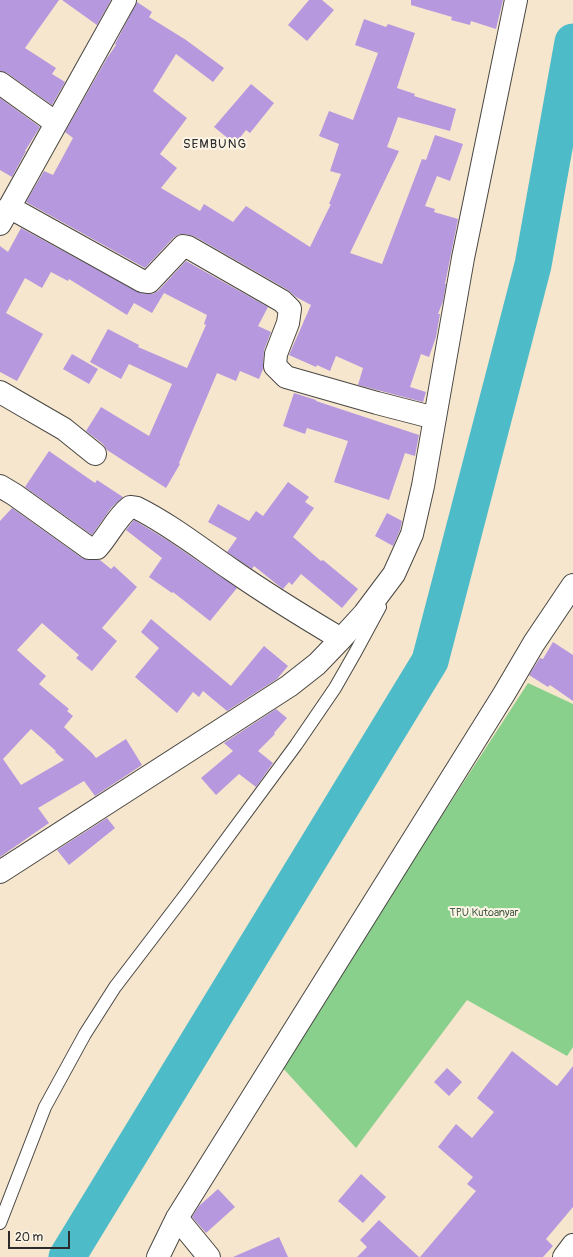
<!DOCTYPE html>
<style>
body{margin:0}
#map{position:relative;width:573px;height:1257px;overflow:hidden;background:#f6e6cd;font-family:Pangolin,sans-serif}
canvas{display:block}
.scale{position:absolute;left:8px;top:1231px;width:62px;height:18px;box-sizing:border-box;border:2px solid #2b2b2b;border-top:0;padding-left:5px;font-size:12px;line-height:14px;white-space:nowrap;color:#2b2b2b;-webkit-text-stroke:3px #fcf5e5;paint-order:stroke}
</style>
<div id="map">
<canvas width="573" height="1257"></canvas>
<div class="scale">20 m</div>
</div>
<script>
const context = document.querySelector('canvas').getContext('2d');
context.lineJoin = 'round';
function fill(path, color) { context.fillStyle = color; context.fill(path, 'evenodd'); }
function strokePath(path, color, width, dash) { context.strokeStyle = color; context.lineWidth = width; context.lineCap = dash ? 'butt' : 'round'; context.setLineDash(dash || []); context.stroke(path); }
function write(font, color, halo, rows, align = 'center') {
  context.font = font + ' Pangolin,sans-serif'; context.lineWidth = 4; context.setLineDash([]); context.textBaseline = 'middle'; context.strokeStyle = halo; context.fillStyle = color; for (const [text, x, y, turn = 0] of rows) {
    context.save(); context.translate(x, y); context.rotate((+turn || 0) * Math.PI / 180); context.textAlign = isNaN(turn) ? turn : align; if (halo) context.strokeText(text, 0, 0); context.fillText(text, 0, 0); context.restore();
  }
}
fill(new Path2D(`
 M 528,683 L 573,704 L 573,1047 L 567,1056 L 467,1000 L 356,1148 L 280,1065 Z`), '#89d08c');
strokePath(new Path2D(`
 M 67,1257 L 430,661 L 533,265 L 573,42`), '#4ebbc8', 37);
fill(new Path2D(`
 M 0,0 L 59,0 L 25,48 L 56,68 L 52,74 L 65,82 L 52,105 L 7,73 L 0,71 Z
 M 62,0 L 111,0 L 97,25 Z
 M 309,0 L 322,0 L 334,10 L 307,41 L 288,25 Z
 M 411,0 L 503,0 L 496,29 L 471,21 L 470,25 L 451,20 L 452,17 L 411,5 Z
 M 137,2 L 152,12 L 149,17 L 186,40 L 224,68 L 213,82 L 176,54 L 153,91 L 187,118 L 160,154 L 177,168 L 161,188 L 200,211 L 204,204 L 233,222 L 246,206 L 310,247 L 331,204 L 329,204 L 341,174 L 330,171 L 339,144 L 319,136 L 329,111 L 353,120 L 378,53 L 355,45 L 364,19 L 386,27 L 388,24 L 415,33 L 397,88 L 415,94 L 414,96 L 456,109 L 450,131 L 398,117 L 387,147 L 399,151 L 350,253 L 382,264 L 422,159 L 426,160 L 435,135 L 463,144 L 450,181 L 437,176 L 425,206 L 435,209 L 434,212 L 458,219 L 445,284 L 446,284 L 443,301 L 438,314 L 440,314 L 436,337 L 429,357 L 421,354 L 410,387 L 426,392 L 423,402 L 358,385 L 363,368 L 336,356 L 330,371 L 317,365 L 316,367 L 289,355 L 311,305 L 296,297 L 288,290 L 194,236 L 185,234 L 180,234 L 174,237 L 145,268 L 26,202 L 44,171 L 53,175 L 73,138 L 65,132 L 107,58 L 116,45 L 115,44 Z
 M 251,84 L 274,103 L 250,133 L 246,130 L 235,144 L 214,127 Z
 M 0,98 L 40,127 L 25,151 L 26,151 L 12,177 L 0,170 Z
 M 21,228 L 140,293 L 153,294 L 158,291 L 186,261 L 268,307 L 258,326 L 271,332 L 264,350 L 263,369 L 259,379 L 240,371 L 236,381 L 217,373 L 179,463 L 180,464 L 166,488 L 107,450 L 103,444 L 86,431 L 101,407 L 149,436 L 172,384 L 129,364 L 121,379 L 90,362 L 108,329 L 139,345 L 138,347 L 187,368 L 206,325 L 204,324 L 207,315 L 164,293 L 152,313 L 134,303 L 127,315 L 69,279 L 68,281 L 51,272 L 42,288 L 25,278 L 6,313 L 43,334 L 17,381 L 0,372 L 0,246 L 8,252 Z
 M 72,354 L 98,369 L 89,384 L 63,369 Z
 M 294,393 L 316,400 L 316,401 L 419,435 L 415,456 L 405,453 L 389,500 L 334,482 L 348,441 L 307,428 L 305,434 L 283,426 Z
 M 49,451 L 95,483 L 97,480 L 123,497 L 111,508 L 92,535 L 25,487 Z
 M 288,482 L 309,497 L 305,502 L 314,508 L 293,537 L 321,561 L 323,560 L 358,589 L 342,608 L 301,574 L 292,585 L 289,582 L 283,589 L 279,586 L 254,566 L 252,569 L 227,552 L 237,538 L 208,522 L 218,504 L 249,521 L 256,511 L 263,516 Z
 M 12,508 L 82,558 L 89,560 L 100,560 L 111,569 L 114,566 L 137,587 L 102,628 L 117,641 L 92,671 L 76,658 L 79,655 L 42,623 L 17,650 L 46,676 L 39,684 L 69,709 L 67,711 L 73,716 L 64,727 L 92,753 L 96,758 L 126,739 L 142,765 L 95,796 L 84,781 L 38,808 L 49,823 L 0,857 L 0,521 ZM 31,729 L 56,751 L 55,752 L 64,760 L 21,785 L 3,759 Z
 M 387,513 L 402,521 L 400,530 L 393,546 L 375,536 Z
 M 134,520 L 167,540 L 237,588 L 210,621 L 173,592 L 172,593 L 149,577 L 162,558 L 126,530 Z
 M 151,619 L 231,686 L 264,646 L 288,666 L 277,679 L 227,711 L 203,691 L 199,697 L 193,692 L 177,713 L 135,677 L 159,648 L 141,632 Z
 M 553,642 L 573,655 L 573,701 L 550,685 L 548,687 L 529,675 L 540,658 L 543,659 Z
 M 276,709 L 287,718 L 274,733 L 275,734 L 258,751 L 273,763 L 256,787 L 239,774 L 216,795 L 201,778 L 233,751 L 224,743 Z
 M 107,818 L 115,828 L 69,865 L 57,850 Z
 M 512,1051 L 557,1086 L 573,1066 L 573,1207 L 546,1239 L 553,1246 L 543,1257 L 420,1257 L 476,1191 L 467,1184 L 473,1177 L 438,1147 L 456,1124 L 472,1138 L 494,1112 L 477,1098 Z
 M 447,1068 L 462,1082 L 449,1096 L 434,1082 Z
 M 361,1174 L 386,1197 L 363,1223 L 338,1201 Z
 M 218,1189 L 235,1207 L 206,1233 L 192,1217 L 199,1206 Z
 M 379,1220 L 419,1257 L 357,1257 L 367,1247 L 360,1240 Z
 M 279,1237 L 288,1257 L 233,1257 Z`), '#b698df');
const lane = new Path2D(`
 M 0,1223 L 45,1107 L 85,1034 L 115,987 L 186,894 L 296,745 L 335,688 L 355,653 L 380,607`);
const street = new Path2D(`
 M 0,83 L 56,123
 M 9,207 L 142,281 L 149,282 L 183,246 L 188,247 L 282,301 L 290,309 L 288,323 L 276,354 L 275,366 L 286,377 L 377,403 L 435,418
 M 0,224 L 125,0
 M 0,392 L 64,429 L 95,454
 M 0,486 L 15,495 L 89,548 L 97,548 C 109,535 116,518 130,507 L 137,508 C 171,525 201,549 232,570 C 268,595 304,617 341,639
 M 0,872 L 289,686 L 317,664 L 341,639 L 364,614 L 394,574 L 412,534 L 423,486 L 463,258 L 516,0
 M 177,1218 L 209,1257
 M 158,1257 L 177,1218 L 504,694 L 534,643 L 573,585
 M 564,1257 L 573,1245`);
strokePath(lane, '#494743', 14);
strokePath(street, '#494743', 24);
strokePath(lane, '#fff', 12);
strokePath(street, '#fff', 22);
write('11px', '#475d48', '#fcf5e5', [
 ["TPU Kutoanyar",484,913]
]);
context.letterSpacing = '1px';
write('13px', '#2b2b2b', '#fcf5e5', [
 ["SEMBUNG",215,145]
]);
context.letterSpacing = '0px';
</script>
